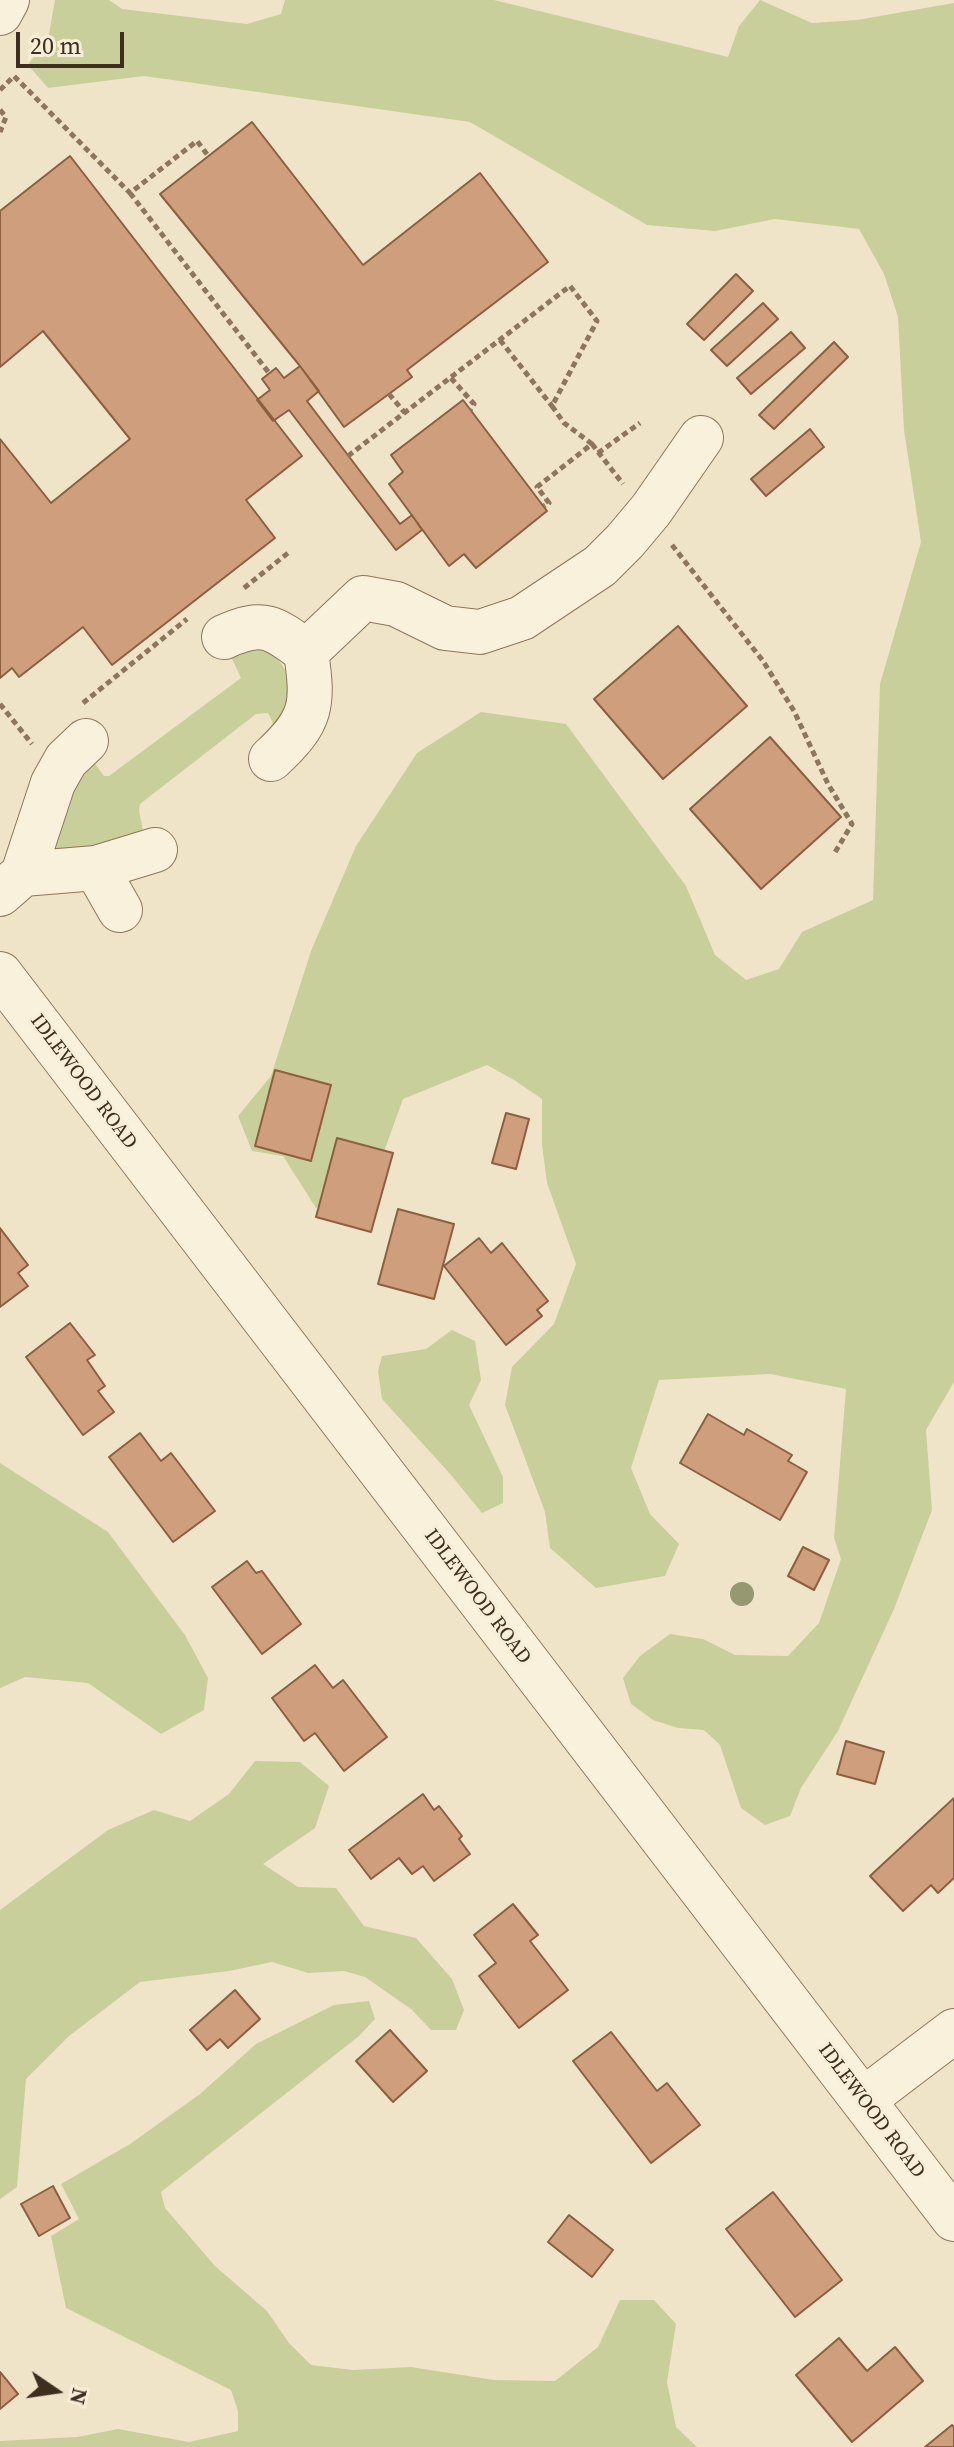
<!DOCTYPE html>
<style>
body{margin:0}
#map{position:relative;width:954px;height:2447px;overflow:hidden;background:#f0e4c8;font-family:"Source Serif 4",serif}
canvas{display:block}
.north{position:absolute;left:16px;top:2351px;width:80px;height:80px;-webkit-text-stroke:6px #f7eed8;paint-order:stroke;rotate:103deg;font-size:22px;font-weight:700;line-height:32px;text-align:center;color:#3d2e20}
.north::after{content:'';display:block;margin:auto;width:28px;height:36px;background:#3d2e20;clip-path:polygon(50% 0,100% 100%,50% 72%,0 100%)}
.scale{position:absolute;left:16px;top:32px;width:108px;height:36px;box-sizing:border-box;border:4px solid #3d2e20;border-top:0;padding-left:10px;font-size:24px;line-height:28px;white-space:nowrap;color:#3d2e20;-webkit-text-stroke:6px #f7eed8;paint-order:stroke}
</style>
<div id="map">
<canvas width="954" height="2447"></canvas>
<div class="north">N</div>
<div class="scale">20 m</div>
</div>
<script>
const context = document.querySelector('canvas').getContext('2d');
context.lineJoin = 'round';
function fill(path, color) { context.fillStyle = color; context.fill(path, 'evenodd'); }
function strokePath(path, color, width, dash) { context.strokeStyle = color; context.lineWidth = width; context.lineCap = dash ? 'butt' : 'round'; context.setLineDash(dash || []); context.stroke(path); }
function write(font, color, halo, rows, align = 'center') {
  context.font = font + ' "Source Serif 4",serif'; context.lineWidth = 6; context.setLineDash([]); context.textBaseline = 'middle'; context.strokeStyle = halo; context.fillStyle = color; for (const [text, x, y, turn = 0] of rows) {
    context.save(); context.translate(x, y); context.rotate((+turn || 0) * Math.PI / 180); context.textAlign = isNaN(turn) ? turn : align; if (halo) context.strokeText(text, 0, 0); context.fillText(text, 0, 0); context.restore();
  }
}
fill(new Path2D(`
 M 55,0 L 109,0 L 122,9 L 247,24 L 281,14 L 285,0 L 494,0 L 728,57 L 739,26 L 760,0 L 812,23 L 857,20 L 954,3 L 954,1382 L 926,1430 L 932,1510 L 894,1609 L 838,1731 L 801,1788 L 790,1816 L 765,1825 L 741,1808 L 720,1745 L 704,1730 L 678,1728 L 653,1720 L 631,1704 L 623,1678 L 640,1656 L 670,1634 L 703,1639 L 735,1655 L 788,1656 L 819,1623 L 841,1559 L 834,1538 L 846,1389 L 770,1374 L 659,1380 L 631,1468 L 650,1514 L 679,1544 L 665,1576 L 596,1588 L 550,1548 L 545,1512 L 505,1405 L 512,1367 L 554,1324 L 576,1264 L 547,1183 L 542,1145 L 542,1099 L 514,1080 L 487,1065 L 403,1099 L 377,1171 L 316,1208 L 283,1156 L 252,1151 L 238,1116 L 271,1076 L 311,951 L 356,846 L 417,753 L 481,712 L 566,724 L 686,886 L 715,955 L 746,980 L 779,969 L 802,932 L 873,900 L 880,684 L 921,542 L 904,430 L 898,317 L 884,274 L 859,229 L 775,219 L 715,231 L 647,225 L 470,122 L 144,76 L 48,88 L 28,65 L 49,34 Z
 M 263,649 C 281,658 287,671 294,690 L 278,733 L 268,713 L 256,714 L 140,804 C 137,812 144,826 143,836 L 70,857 L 52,850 L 82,765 L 93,761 L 104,776 L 109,776 L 241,678 L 228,650 Z
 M 452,1330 L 475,1341 L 481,1380 L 469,1405 L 503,1477 L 503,1503 L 482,1513 L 451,1475 L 382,1399 L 378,1371 L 382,1356 L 426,1349 Z
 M 0,1463 L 108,1532 L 185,1635 L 208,1678 L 204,1710 L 161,1734 L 88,1683 L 25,1677 L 0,1688 Z
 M 255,1761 L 300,1762 L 329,1786 L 315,1828 L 263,1864 L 298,1887 L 336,1888 L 364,1926 L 416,1938 L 452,1979 L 464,2010 L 456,2030 L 431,2030 L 411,2009 L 365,1977 L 344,1971 L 308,1973 L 272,1962 L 229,1971 L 140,1982 L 69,2036 L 26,2079 L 17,2187 L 0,2199 L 0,1910 L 108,1830 L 154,1810 L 190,1821 L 229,1794 Z
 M 369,2001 L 375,2019 L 359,2036 L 161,2192 L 165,2208 L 215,2266 L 267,2311 L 289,2343 L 311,2365 L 353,2370 L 411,2367 L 494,2380 L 555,2381 L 598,2347 L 620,2300 L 654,2300 L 676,2324 L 667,2382 L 676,2427 L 697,2447 L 0,2447 L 0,2441 L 77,2437 L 118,2429 L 189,2442 L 238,2431 L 238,2411 L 231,2390 L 66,2308 L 51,2236 L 79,2219 L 61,2184 L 130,2144 L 200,2094 L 256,2044 L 334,2005 Z`), '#c9cf9b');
const building = new Path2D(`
 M 252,122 L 363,265 L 480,173 L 548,262 L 407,370 L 412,377 L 344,427 L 300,366 L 160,194 Z
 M 70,156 L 302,456 L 246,500 L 275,538 L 112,665 L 83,627 L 19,677 L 12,668 L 0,678 L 0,439 L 51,503 L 130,439 L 43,331 L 0,367 L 0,211 Z
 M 736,274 L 753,291 L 704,340 L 687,324 Z
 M 763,303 L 778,319 L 727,366 L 711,350 Z
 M 791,332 L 805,348 L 751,394 L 737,378 Z
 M 834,342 L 848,357 L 774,429 L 759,415 Z
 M 300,366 L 319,391 L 307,401 L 400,524 L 412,515 L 422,530 L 396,550 L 289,410 L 273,421 L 257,400 L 270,390 L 262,379 L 276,368 L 284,378 Z
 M 463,400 L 547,511 L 476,568 L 464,554 L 449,566 L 389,484 L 403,472 L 391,455 Z
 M 810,429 L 824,447 L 766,496 L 751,479 Z
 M 678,626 L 747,706 L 663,779 L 594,699 Z
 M 770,737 L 841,817 L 761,889 L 690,809 Z
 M 275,1070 L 331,1085 L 311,1161 L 255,1146 Z
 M 506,1113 L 529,1119 L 516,1169 L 492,1163 Z
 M 337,1138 L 393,1153 L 371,1232 L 316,1217 Z
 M 398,1209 L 454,1224 L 434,1299 L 378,1284 Z
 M 0,1228 L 28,1265 L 18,1273 L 28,1286 L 0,1307 Z
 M 479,1238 L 491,1253 L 502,1243 L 548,1301 L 537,1310 L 542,1316 L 506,1345 L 444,1266 Z
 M 70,1323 L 95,1355 L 87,1360 L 105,1386 L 98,1391 L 114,1412 L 83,1435 L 26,1357 Z
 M 708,1414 L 744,1435 L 747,1429 L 792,1455 L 788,1461 L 807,1472 L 780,1520 L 680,1463 Z
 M 140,1433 L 161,1461 L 171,1453 L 215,1511 L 173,1542 L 109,1457 Z
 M 803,1547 L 829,1560 L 814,1590 L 788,1576 Z
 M 247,1561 L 256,1573 L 262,1571 L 301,1624 L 262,1654 L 212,1587 Z
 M 315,1665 L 333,1688 L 343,1680 L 387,1737 L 344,1771 L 315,1733 L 304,1741 L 272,1698 Z
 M 846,1741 L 884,1752 L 875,1784 L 837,1774 Z
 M 423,1794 L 434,1810 L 439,1806 L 462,1836 L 459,1839 L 470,1854 L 434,1881 L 423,1866 L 412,1874 L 399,1858 L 371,1879 L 349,1850 Z
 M 954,1798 L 954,1878 L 938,1893 L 931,1885 L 903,1911 L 870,1876 Z
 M 513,1904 L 538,1935 L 530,1941 L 568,1990 L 519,2028 L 479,1976 L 496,1963 L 474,1935 Z
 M 235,1990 L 260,2019 L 228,2048 L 220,2039 L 207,2050 L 190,2030 Z
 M 390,2030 L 427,2071 L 393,2102 L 356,2061 Z
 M 611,2032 L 657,2091 L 667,2083 L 700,2125 L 651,2163 L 573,2061 Z
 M 53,2186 L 70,2218 L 39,2236 L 21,2204 Z
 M 773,2192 L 842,2280 L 795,2317 L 726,2229 Z
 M 569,2215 L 613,2250 L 592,2277 L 548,2242 Z
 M 839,2338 L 867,2371 L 895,2347 L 923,2381 L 852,2442 L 796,2375 Z
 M 0,2372 L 18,2394 L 0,2409 Z
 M 952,2425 L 954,2427 L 954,2447 L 925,2447 Z`);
fill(building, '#cf9f7d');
strokePath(building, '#8d5f41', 2);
const minor = new Path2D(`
 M 0,13 L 7,0
 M 224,637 C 263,619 274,627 306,652 C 314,706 312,721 271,759
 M 306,652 L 363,598 L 396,604 L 445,628 L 480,632 L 522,618 L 600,566 L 625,541 L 651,510 L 701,438
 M 96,868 L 120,910
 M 23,874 L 96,868 L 155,850
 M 0,894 L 23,874 L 53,783 L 66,760 L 86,741
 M 0,974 L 954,2219
 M 863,2100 L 954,2031`);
strokePath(minor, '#8d765c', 46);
strokePath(new Path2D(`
 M 0,90 L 14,76 L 130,193 L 197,141 L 209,157
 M 0,110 L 6,117 L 0,132
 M 130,193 L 269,373
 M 500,340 L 552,406
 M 451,378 L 474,404 L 470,410
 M 389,394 L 405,413
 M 592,444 L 623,484
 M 598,453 L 640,423
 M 348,456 L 570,286 L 597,321 L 552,406 L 564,423 L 592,444 L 537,487 L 549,503 L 544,506
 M 672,545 L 763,661 L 794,711 L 828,784 L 852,824 L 834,854
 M 244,588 L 288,553
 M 83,703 L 187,619
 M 0,704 L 32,744`), '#8d765c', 5, [6, 4]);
strokePath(minor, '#faf1dc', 44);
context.fillStyle = '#96986f';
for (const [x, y] of [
 [742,1594]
]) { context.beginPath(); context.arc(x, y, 12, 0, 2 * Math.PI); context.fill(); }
write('20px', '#3d2e20', '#f7eed8', [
 ["IDLEWOOD ROAD",83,1082,53],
 ["IDLEWOOD ROAD",477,1597,53],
 ["IDLEWOOD ROAD",871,2111,53]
]);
</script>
